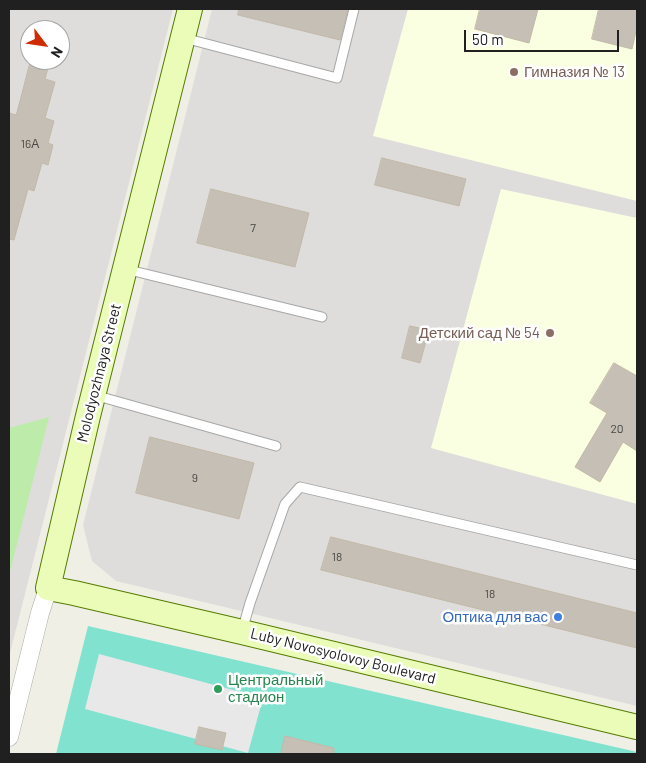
<!DOCTYPE html>
<meta charset="utf-8">
<style>
body{margin:0}
#map{position:relative;width:646px;height:763px;overflow:hidden;background:#f0efe6;font-family:Barlow,sans-serif}
canvas{display:block}
.frame{position:absolute;inset:0;border:10px solid #202020;pointer-events:none}
.north{position:absolute;left:20px;top:20px;width:50px;height:50px;box-sizing:border-box;background:#fff;border:1px solid #a6a6a6;border-radius:50%;rotate:121deg;font-size:14px;font-weight:700;line-height:20px;text-align:center;color:#202020}
.north::after{content:'';display:block;margin:auto;width:18px;height:22px;background:#cf2b00;clip-path:polygon(50% 0,100% 100%,50% 72%,0 100%)}
.scale{position:absolute;left:464px;top:30px;width:155px;height:22px;box-sizing:border-box;border:2px solid #202020;border-top:0;padding-left:6px;font-size:15px;line-height:18px;white-space:nowrap;color:#202020;-webkit-text-stroke:4px #fff;paint-order:stroke}
</style>
<div id="map">
<canvas width="646" height="763"></canvas>
<div class="frame"></div>
<div class="north">N</div>
<div class="scale">50 m</div>
</div>
<script>
const context = document.querySelector('canvas').getContext('2d');
context.lineJoin = 'round';
function fill(path, color) { context.fillStyle = color; context.fill(path, 'evenodd'); }
function strokePath(path, color, width, dash) { context.strokeStyle = color; context.lineWidth = width; context.lineCap = dash ? 'butt' : 'round'; context.setLineDash(dash || []); context.stroke(path); }
function write(font, color, halo, rows, align = 'center') {
  context.font = font + ' Barlow,sans-serif'; context.lineWidth = 5; context.setLineDash([]); context.textBaseline = 'middle'; context.strokeStyle = halo; context.fillStyle = color; for (const [text, x, y, turn = 0] of rows) {
    context.save(); context.translate(x, y); context.rotate((+turn || 0) * Math.PI / 180); context.textAlign = isNaN(turn) ? turn : align; if (halo) context.strokeText(text, 0, 0); context.fillText(text, 0, 0); context.restore();
  }
}
fill(new Path2D(`
 M 9,9 L 173,9 L 9,657 ZM 30,30 L 60,30 L 60,60 L 30,60 Z
 M 212,9 L 637,9 L 637,706 L 116,581 L 92,561 L 83,525 Z`), '#dedddc');
fill(new Path2D(`
 M 408,9 L 637,9 L 637,201 L 373,136 Z
 M 501,189 L 637,218 L 637,504 L 431,448 Z`), '#f9ffe0');
fill(new Path2D(`
 M 49,417 L 9,576 L 9,428 Z`), '#bdecaa');
fill(new Path2D(`
 M 88,626 L 637,752 L 637,754 L 56,754 Z`), '#81e2d0');
fill(new Path2D(`
 M 99,654 L 263,698 L 248,753 L 85,709 Z`), '#e8e8e8');
const building = new Path2D(`
 M 239,9 L 348,9 L 340,40 L 238,15 Z
 M 480,9 L 538,9 L 529,43 L 475,29 Z
 M 599,9 L 637,9 L 637,27 L 632,49 L 592,39 Z
 M 31,60 L 50,60 L 45,79 L 55,82 L 45,118 L 54,121 L 48,143 L 53,145 L 48,165 L 42,163 L 34,191 L 28,189 L 14,240 L 9,239 L 9,113 L 16,115 Z
 M 382,158 L 466,179 L 459,206 L 375,185 Z
 M 211,189 L 309,213 L 295,267 L 197,243 Z
 M 410,326 L 429,330 L 420,363 L 402,358 Z
 M 614,363 L 637,376 L 637,451 L 623,442 L 600,482 L 575,467 L 607,413 L 590,403 Z
 M 150,437 L 254,463 L 239,519 L 136,493 Z
 M 331,537 L 637,613 L 637,648 L 321,570 Z
 M 199,727 L 226,733 L 222,750 L 195,744 Z
 M 285,736 L 334,748 L 334,754 L 281,754 Z`);
fill(building, '#c5bfb5');
strokePath(building, '#c3b9a7', 1);
const lane = new Path2D(`
 M 184,38 L 337,78 L 354,9
 M 125,269 L 322,317
 M 94,395 L 276,446
 M 242,631 L 250,603 L 285,504 L 300,487 L 637,565`);
const street = new Path2D(`
 M 9,737 L 40,613 L 48,588`);
const secondary = new Path2D(`
 M 190,9 L 88,416 L 48,588 L 74,593 L 242,632 L 637,727`);
strokePath(lane, '#a7a7a7', 11);
strokePath(street, '#a7a7a7', 19);
strokePath(secondary, '#557c01', 26);
strokePath(lane, '#fff', 9);
strokePath(street, '#fff', 18);
strokePath(secondary, '#eafcb8', 24);
for (const [x, y, r, color] of [
 [514,72,5,"#8d6e63"],
 [550,333,5,"#8d6e63"],
 [558,617,5,"#3f7fe0"],
 [218,689,5,"#2e9e5b"]
]) { const dot = new Path2D(); dot.arc(x, y, r, 0, 2 * Math.PI); context.fillStyle = color; context.fill(dot); strokePath(dot, '#fff', 2); }
write('12px', '#494845', null, [
 ["16А",30,144],
 ["7",253,228],
 ["20",617,429],
 ["9",195,478],
 ["18",337,557],
 ["18",490,594]
]);
write('15px', '#785e54', '#fff', [
 ["Гимназия № 13",524,72],
 ["Детский сад № 54",540,333,"right"]
], 'left');
write('15px', '#202020', '#fff', [
 ["Molodyozhnaya Street",99,373,-76],
 ["Luby Novosyolovoy Boulevard",343,656,14]
]);
write('15px', '#366cbe', '#fff', [
 ["Оптика для вас",548,617]
], 'right');
write('15px', '#27864d', '#fff', [
 ["Центральный",228,680],
 ["стадион",228,697]
], 'left');
</script>
